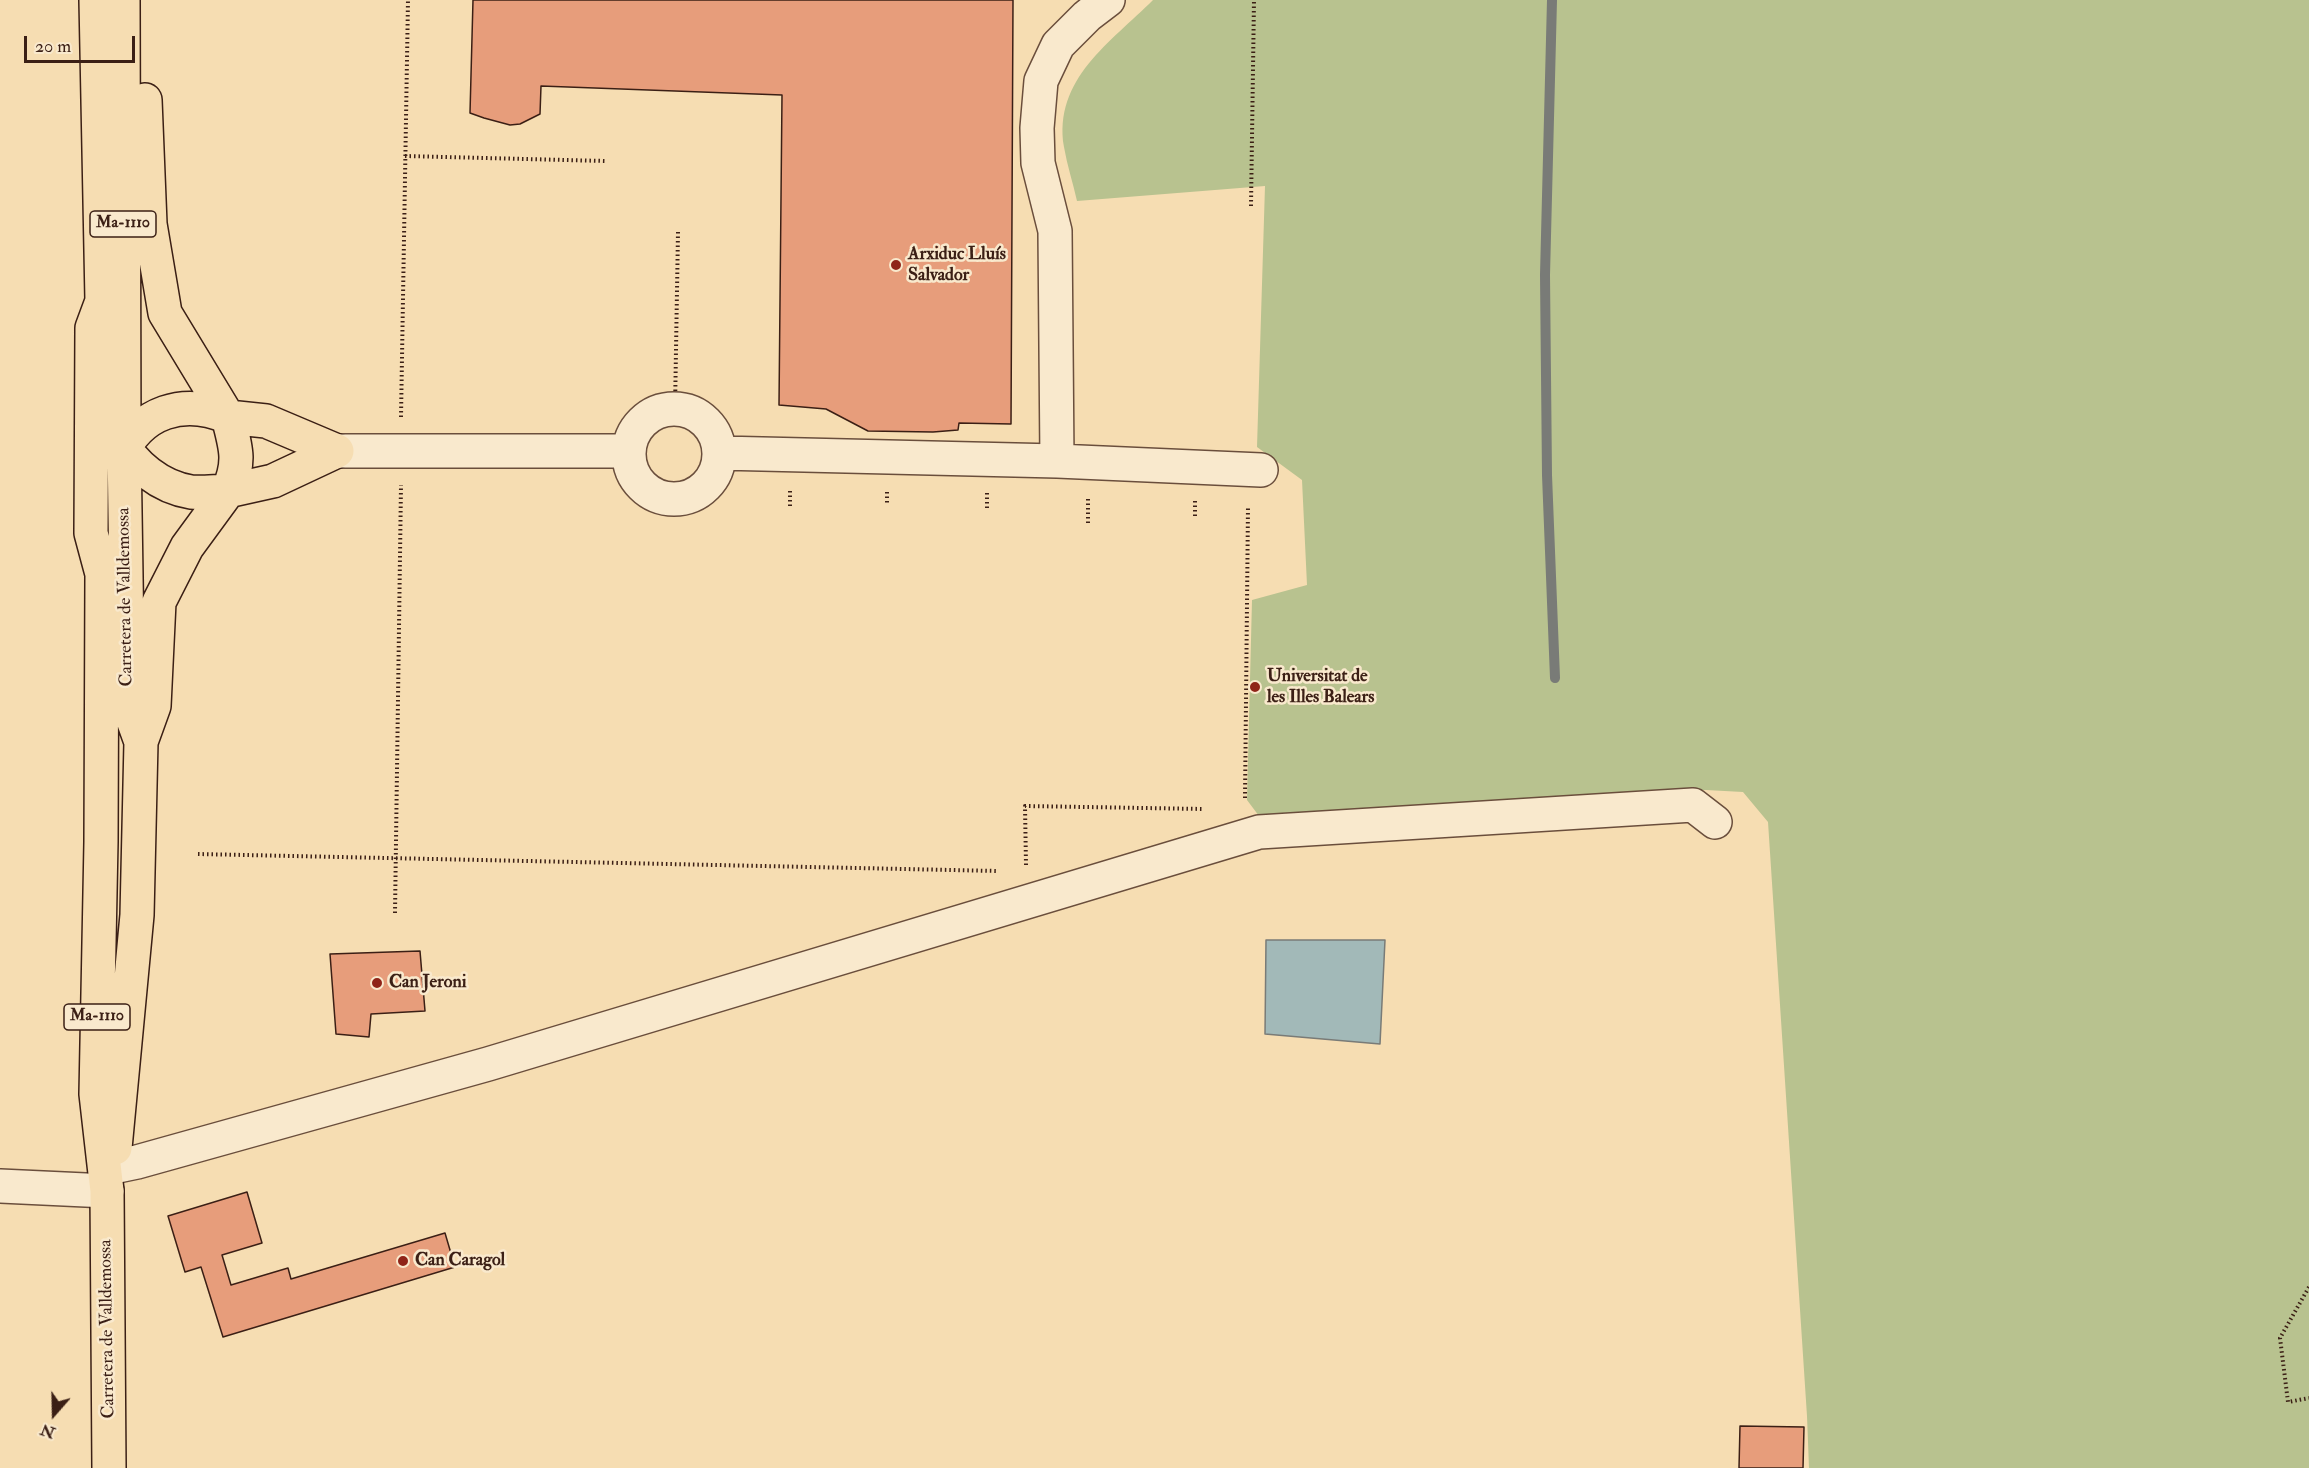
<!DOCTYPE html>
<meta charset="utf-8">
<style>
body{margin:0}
#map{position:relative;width:2309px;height:1468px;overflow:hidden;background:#f6ddb2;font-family:"IM FELL Double Pica",serif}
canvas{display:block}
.north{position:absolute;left:24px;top:1384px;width:60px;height:60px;-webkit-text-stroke:4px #f9e9cd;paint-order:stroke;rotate:200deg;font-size:16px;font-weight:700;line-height:24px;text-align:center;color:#3b1f15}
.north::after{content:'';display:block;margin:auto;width:21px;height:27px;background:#3b1f15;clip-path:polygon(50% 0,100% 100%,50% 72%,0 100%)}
.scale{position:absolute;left:24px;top:36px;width:111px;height:27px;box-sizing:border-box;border:3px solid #3b1f15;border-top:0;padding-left:8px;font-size:18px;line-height:21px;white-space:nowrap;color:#3b1f15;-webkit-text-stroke:4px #f9e9cd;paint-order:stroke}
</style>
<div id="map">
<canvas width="2309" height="1468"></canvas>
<div class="north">N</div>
<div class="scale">20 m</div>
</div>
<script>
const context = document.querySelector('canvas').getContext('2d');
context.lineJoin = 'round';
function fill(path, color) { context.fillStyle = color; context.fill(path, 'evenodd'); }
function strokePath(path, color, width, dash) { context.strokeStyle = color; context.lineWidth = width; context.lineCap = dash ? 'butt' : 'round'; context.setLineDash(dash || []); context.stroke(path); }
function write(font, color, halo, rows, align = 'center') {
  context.font = font + ' "IM FELL Double Pica",serif'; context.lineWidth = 5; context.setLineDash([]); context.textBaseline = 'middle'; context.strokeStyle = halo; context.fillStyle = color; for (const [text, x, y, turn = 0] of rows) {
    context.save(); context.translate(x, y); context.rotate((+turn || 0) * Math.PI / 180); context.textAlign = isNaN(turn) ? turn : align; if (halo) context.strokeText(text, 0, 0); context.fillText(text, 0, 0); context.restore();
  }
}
fill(new Path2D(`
 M 1153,0 L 2309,0 L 2309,1468 L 1809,1468 L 1807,1416 L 1768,822 L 1743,792 L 1706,790 L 1259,816 L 1247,800 L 1252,600 L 1307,585 L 1302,480 L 1257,447 L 1265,186 L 1077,201 C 1073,183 1067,165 1064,147 C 1053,79 1111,42 1153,0 Z`), '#b8c28f');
const water = new Path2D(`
 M 1266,940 L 1385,940 L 1380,1044 L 1265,1034 Z`);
fill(water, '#a2b9b8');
strokePath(water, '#797b77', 1.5);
strokePath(new Path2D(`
 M 1552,0 L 1545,275 L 1547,475 L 1555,678`), '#797b77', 10);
const building = new Path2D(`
 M 473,0 L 1013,0 L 1011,424 L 959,423 L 958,430 L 933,432 L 868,431 L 826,409 L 779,405 L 782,95 L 541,86 L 540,114 L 520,124 L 510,125 L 484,118 L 470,113 Z
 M 420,951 L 425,1011 L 371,1014 L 369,1037 L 336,1034 L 330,954 Z
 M 247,1192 L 262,1243 L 222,1255 L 231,1285 L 288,1268 L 291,1279 L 445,1233 L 455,1267 L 223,1337 L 201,1267 L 185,1272 L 168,1216 Z
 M 1740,1426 L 1804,1427 L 1803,1468 L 1739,1468 Z`);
fill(building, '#e79d7b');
strokePath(building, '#3b1f15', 1.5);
const minor = new Path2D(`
 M629 454a45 45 0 1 1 90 0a45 45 0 1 1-90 0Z
 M 337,451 L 628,451
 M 720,453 L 1057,461 L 1261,470
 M 1057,461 L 1055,231 L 1038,163 L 1037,128 L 1041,81 L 1058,45 L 1087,16 L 1108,0
 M 113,1167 L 137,1162 L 488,1064 L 1259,832 L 1693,805 L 1715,822
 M 0,1186 L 107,1191`);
const major = new Path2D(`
 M 96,0 L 102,301 L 92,328 L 91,533 L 102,574 L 101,842 L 96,1094 L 107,1191 L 109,1468
 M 145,100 L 150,224 L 165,313 L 228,417 L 266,421 L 337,451
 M 119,438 C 133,465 160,487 191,492 C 203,493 217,491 228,491 C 241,461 236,448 228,417 C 184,398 140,411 120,457
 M 141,742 L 154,706 L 159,602 L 187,547 L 228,491 L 273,481 L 337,451
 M 115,1148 L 137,915 L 141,742 L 128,706 L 124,447 L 123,0`);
strokePath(minor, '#6a4e3c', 36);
strokePath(major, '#3b1f15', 36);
strokePath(new Path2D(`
 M 405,156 L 605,161
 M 1251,206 L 1254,0
 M 675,409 L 678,232
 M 401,417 L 408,0
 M 887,492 L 887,504
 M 987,493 L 987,508
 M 790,506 L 790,489
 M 1195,516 L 1195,501
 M 1088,523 L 1088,497
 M 1245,798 L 1248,506
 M 198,854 L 998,871
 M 1026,865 L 1025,806 L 1204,809
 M 395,913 L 401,485
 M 2309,1287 L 2280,1338 L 2288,1402 L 2309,1398`), '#3b1f15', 4, [1.5, 3]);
strokePath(minor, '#f9e9cd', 33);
strokePath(major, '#f6ddb2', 33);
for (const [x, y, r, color] of [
 [896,265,6,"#8f2418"],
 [1255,687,6,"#8f2418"],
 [377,983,6,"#8f2418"],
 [403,1261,6,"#8f2418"]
]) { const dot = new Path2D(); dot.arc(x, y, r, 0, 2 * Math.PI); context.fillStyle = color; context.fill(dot); strokePath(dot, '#f9e9cd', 2); }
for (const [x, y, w] of [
 [123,224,66],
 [97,1017,66]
]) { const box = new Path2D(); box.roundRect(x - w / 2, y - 13, w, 26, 4.5); context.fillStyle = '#f9e9cd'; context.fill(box); strokePath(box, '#3b1f15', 1.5); }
write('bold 16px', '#3b1f15', null, [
 ["Ma-1110",123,224],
 ["Ma-1110",97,1017]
]);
write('bold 18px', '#3b1f15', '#f9e9cd', [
 ["Arxiduc Lluís",908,255],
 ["Salvador",908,276],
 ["Universitat de",1267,677],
 ["les Illes Balears",1267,698],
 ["Can Jeroni",389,983],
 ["Can Caragol",415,1261]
], 'left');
write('18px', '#3b1f15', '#f9e9cd', [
 ["Carretera de Valldemossa",126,597,-91],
 ["Carretera de Valldemossa",108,1329,-91]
]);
</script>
